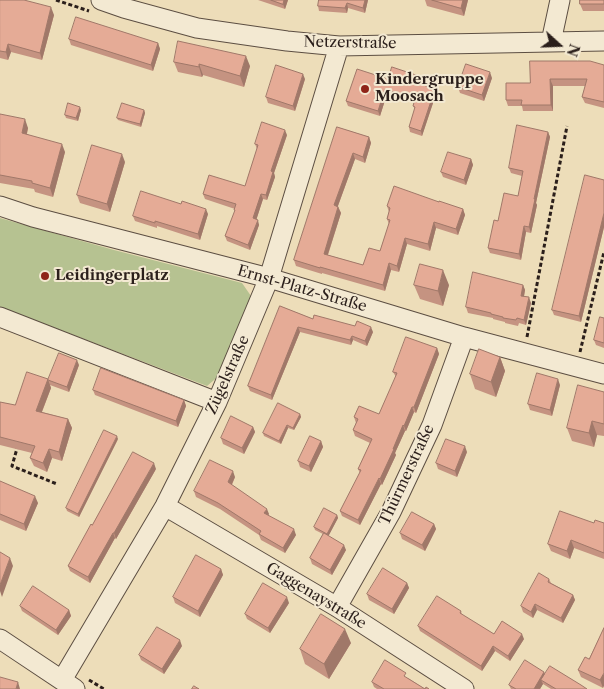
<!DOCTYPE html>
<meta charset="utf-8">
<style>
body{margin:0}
#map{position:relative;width:604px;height:689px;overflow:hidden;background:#edddb9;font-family:"Libre Caslon Text",serif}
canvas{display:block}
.north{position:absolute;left:534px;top:20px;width:50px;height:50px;-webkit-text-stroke:4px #f3e9d2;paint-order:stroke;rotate:110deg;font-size:14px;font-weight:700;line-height:20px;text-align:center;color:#2b1f1b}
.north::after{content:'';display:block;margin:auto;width:18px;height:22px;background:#2b1f1b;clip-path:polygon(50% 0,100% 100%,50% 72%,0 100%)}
</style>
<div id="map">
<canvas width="604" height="689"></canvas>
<div class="north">N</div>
</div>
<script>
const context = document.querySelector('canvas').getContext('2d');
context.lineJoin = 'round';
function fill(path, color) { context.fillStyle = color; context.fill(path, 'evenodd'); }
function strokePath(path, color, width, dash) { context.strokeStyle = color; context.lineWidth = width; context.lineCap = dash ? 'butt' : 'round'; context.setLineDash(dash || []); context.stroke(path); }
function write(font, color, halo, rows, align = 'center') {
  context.font = font + ' "Libre Caslon Text",serif'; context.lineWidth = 4; context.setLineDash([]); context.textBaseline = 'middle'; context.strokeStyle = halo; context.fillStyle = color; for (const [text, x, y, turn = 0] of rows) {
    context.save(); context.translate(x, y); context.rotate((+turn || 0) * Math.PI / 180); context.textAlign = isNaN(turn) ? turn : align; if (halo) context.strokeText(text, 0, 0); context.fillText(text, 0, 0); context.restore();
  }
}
fill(new Path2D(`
 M 0,218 L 114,250 L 242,283 L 251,296 L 220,375 L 207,386 L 0,307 Z`), '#b6c291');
const minor = new Path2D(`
 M 101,0 L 124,8 L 197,28 L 287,41 L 339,46 L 604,41
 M 551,42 L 560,0
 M 0,206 L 33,217 L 269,278 L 464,337 L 604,374
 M 0,317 L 217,402
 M 165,506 L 337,607 L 464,689
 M 337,607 L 391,512 L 432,425 L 464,337
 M 0,639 L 75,689
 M 62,680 L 165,506 L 217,402 L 269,278 L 339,46`);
strokePath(minor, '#5c4e42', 21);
strokePath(new Path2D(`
 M 56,0 L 89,11
 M 527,337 L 567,126
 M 580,352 L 604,252
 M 18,445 L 12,466 L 57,484
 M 89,680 L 104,689`), '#2b1f1b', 3, [4, 2.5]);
strokePath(minor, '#f3e9d2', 19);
fill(new Path2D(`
 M 0,0 L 54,15 L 42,60 L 11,52 L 8,60 L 0,58 Z
 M 258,0 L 288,0 L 285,9 Z
 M 319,0 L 368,0 L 365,13 L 348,8 L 347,13 L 319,11 L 318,6 Z
 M 425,0 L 468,0 L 464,16 L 427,6 Z
 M 604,0 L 604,11 L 583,11 L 580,4 Z
 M 69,39 L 158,43 L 160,49 L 153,71 L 71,45 Z
 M 174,62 L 250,66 L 244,87 L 203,75 L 202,77 L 178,72 Z
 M 604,65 L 604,108 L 585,103 L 582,97 L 585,86 L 553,86 L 553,111 L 523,111 L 522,106 L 508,106 L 506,100 L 530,83 Z
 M 492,78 L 484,101 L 460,93 L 458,87 Z
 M 305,79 L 295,111 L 268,103 L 266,97 Z
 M 388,79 L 421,81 L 420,84 L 435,89 L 436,94 L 422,136 L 410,132 L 409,127 L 415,109 L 413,106 L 414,102 L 387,94 L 380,116 L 348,106 L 346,101 Z
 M 81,110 L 78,121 L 66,118 L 65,115 Z
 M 144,110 L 145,113 L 141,127 L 118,120 L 117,118 Z
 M 0,114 L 28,128 L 27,134 L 65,152 L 53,197 L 35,192 L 34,189 L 0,183 Z
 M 337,127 L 369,137 L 371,143 L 365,163 L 355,159 L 338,206 L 341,213 L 328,255 L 363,265 L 380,251 L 389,224 L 387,219 L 389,212 L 387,206 L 439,202 L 463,209 L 465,215 L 458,235 L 436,228 L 430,251 L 407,244 L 399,272 L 391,270 L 385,291 L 322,273 L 322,274 L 296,266 L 294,260 Z
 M 548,132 L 550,137 L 536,203 L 537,205 L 531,233 L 526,232 L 521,260 L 490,253 L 488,248 L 498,221 L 518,196 L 522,176 L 511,173 L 509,168 Z
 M 287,135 L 274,173 L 275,177 L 267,200 L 263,199 L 256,220 L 259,225 L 250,250 L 227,241 L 225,236 L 235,212 L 235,209 L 205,199 L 203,194 L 245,186 L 257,149 L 255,144 Z
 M 471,159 L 473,165 L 466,185 L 443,177 L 441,172 Z
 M 125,162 L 110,212 L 80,203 L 77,195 Z
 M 604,180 L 604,227 L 581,322 L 554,315 L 552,310 Z
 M 181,204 L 208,214 L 200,240 L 157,226 L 157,228 L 135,221 L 133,216 Z
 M 414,285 L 449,285 L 443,306 L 420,299 Z
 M 523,285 L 525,290 L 524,297 L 531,303 L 526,325 L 519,323 L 518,326 L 505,323 L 505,322 L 493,319 L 493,318 L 468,313 L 466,307 Z
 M 280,306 L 313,319 L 373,332 L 367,346 L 353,340 L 351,345 L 300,332 L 272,400 L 250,391 L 248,386 Z
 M 604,318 L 604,348 L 596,345 L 594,340 Z
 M 437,348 L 439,354 L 416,413 L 414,412 L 406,431 L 405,431 L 395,453 L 396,455 L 382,485 L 381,484 L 360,525 L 342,516 L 340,511 L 360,473 L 358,469 L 370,443 L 355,436 L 353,430 L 356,423 L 354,417 L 379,414 L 396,377 L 393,372 Z
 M 500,357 L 505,371 L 496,397 L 475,389 L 470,374 Z
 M 79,365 L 69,392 L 50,385 L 48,380 Z
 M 48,379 L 51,388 L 42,412 L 68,419 L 72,428 L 62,461 L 52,458 L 47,472 L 34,466 L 30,458 L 32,453 L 0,445 L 0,402 L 15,405 Z
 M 560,385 L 552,416 L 530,410 L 528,404 Z
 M 93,390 L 184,400 L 186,406 L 178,427 L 95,395 Z
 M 604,392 L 604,436 L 597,435 L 594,447 L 572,441 L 567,428 Z
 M 300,414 L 301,417 L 294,430 L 288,428 L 281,444 L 264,436 L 263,433 Z
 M 253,427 L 255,432 L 244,454 L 223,444 L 221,438 Z
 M 118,439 L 79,517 L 67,511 L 66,508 Z
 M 321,441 L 323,447 L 311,472 L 300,467 L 298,461 Z
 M 467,452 L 457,477 L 438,469 L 436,463 Z
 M 156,469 L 116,539 L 115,538 L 90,583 L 70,571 L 68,566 L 92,525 Z
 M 235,477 L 232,485 L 269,514 L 268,515 L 296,535 L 285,553 L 261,540 L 259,535 L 220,509 L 196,497 L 194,491 Z
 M 0,481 L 38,503 L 26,531 L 0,520 Z
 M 337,515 L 338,518 L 328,536 L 346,550 L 332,575 L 312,564 L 310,558 L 323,534 L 315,530 L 314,527 Z
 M 594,523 L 604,523 L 604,559 L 574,548 L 570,559 L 551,551 L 548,544 Z
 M 434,524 L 436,529 L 425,551 L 402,539 L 400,533 Z
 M 221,569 L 223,575 L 200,617 L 175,603 L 173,597 Z
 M 549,579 L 551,583 L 573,595 L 575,600 L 563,623 L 537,610 L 533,618 L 523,612 L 521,606 Z
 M 407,583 L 409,588 L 394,614 L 369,600 L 367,594 Z
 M 289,603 L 270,633 L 247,619 L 245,614 Z
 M 20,606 L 69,610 L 71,616 L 58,635 L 22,611 Z
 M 461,611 L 462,615 L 494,634 L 524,639 L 510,661 L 495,651 L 482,671 L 420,631 L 418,626 Z
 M 604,628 L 603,688 L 581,677 L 578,670 L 589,659 Z
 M 351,643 L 329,679 L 305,664 L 300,649 Z
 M 182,646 L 164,674 L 141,660 L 139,655 Z
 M 544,672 L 545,674 L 587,689 L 551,689 L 543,684 L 540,689 L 511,689 L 509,685 Z
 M 408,678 L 425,689 L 429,689 L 377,689 L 374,687 L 372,682 Z`), '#c59381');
fill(new Path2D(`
 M 284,0 L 288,0 L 285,9 L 283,4 Z
 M 365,0 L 368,0 L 365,13 L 363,8 Z
 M 463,0 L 468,0 L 464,16 L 461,8 Z
 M 347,3 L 348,8 L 347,13 L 345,8 Z
 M 51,7 L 54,15 L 42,60 L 40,53 Z
 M 158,43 L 160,49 L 153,71 L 151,65 Z
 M 8,44 L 11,52 L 8,60 L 6,52 Z
 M 246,56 L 250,66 L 244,87 L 240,76 Z
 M 199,64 L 203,75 L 202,77 L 199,67 Z
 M 490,72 L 492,78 L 484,101 L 482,95 Z
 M 303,74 L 305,79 L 295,111 L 293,106 Z
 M 419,76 L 421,81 L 419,88 L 417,83 Z
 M 550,79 L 553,86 L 553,111 L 551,105 Z
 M 385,89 L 387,94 L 380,116 L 378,111 Z
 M 435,89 L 436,94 L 422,136 L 421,131 Z
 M 80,107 L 81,110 L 78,121 L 76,118 Z
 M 144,110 L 145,113 L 141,127 L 140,124 Z
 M 25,119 L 28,128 L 25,141 L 22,133 Z
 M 285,130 L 287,135 L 274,173 L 275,177 L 267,200 L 266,195 L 271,171 Z
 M 548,132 L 550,137 L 536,203 L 537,205 L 531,233 L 529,227 L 534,199 Z
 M 369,137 L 371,143 L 365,163 L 363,157 Z
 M 62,144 L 65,152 L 53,197 L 50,188 Z
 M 353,153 L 355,159 L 336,211 L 334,205 Z
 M 122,154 L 125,162 L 110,212 L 107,204 Z
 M 471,159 L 473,165 L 466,185 L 464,180 Z
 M 261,194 L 263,199 L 255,224 L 253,218 Z
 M 338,207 L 341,213 L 326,260 L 324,254 Z
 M 206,209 L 208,214 L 200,240 L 198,234 Z
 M 463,209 L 465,215 L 458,235 L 456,229 Z
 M 604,213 L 604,227 L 581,322 L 579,316 Z
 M 258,220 L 259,225 L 250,250 L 248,245 Z
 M 434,222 L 436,228 L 430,251 L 428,244 Z
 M 524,226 L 526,232 L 521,260 L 519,254 Z
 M 405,238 L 407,244 L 399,272 L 397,266 Z
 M 389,263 L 391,270 L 385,291 L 383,285 Z
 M 443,270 L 449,285 L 443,306 L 438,291 Z
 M 523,285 L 525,290 L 523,301 L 521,296 Z
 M 529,297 L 531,303 L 526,325 L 524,320 Z
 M 298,327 L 300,332 L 272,400 L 271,395 Z
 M 371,327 L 373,332 L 367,346 L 365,341 Z
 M 352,336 L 353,340 L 351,345 L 350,340 Z
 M 437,348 L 439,354 L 416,413 L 414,407 Z
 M 500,357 L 505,371 L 496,397 L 491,382 Z
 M 77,360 L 79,365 L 69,392 L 67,387 Z
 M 48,379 L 51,388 L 39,419 L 36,411 Z
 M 558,379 L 560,385 L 552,416 L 550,410 Z
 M 184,400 L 186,406 L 178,427 L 176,421 Z
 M 412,407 L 414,412 L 406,431 L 404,426 Z
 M 300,414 L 301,417 L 294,430 L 293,428 Z
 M 68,419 L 72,428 L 62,461 L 59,452 Z
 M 592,421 L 597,435 L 594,447 L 589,433 Z
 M 287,425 L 288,428 L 281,444 L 279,441 Z
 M 403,425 L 405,431 L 395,453 L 396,455 L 382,485 L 380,479 Z
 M 253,427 L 255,432 L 244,454 L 242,448 Z
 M 117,436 L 118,439 L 79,517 L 78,514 Z
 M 321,441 L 323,447 L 311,472 L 309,466 Z
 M 465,446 L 467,452 L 457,477 L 455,471 Z
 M 49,449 L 52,458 L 47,472 L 43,463 Z
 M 154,463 L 156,469 L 116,539 L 114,533 Z
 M 233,471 L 235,477 L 230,488 L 228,482 Z
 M 379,478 L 381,484 L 360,525 L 358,520 Z
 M 35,496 L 38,503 L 26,531 L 24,524 Z
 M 267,509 L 269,514 L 266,519 L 264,513 Z
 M 337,515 L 338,518 L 328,537 L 327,534 Z
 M 434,524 L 436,529 L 425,551 L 422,545 Z
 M 294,529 L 296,535 L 285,553 L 283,548 Z
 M 113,533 L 115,538 L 90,583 L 88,577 Z
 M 571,540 L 574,548 L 570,559 L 567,551 Z
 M 344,545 L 346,550 L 332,575 L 330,570 Z
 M 10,558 L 13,566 L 2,597 L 0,591 L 0,585 Z
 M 221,569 L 223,575 L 200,617 L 198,611 Z
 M 407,583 L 409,588 L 394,614 L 392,609 Z
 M 573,595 L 575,600 L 563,623 L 561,618 Z
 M 287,597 L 289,603 L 270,633 L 268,628 Z
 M 535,604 L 537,610 L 533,618 L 531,612 Z
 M 69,610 L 71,616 L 58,635 L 56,630 Z
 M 345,629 L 351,643 L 329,679 L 324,664 Z
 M 522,634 L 524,639 L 510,661 L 508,656 Z
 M 180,640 L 182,646 L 164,674 L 162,669 Z
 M 493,646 L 495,651 L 482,671 L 481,666 Z
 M 544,672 L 546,678 L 541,680 L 543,684 L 540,689 L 534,689 Z
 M 604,673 L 604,686 L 603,688 L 600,680 Z
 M 18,682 L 20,689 L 16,689 Z`), '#a07869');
const building = new Path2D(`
 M 0,0 L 24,0 L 51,7 L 40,53 L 8,44 L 6,52 L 0,51 Z
 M 271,0 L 284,0 L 283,4 Z
 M 319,0 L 365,0 L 363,8 L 347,3 L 345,8 L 318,6 Z
 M 432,0 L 463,0 L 461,8 Z
 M 580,0 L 604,0 L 604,4 L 580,4 Z
 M 76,17 L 158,43 L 151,65 L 69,39 Z
 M 178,41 L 246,56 L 240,76 L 199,64 L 199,67 L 174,62 Z
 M 530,61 L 590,61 L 604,65 L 604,102 L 582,97 L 587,79 L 550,79 L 551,105 L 521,105 L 522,100 L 506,100 L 506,83 L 530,83 Z
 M 466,64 L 490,72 L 482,95 L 458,87 Z
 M 276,65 L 303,74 L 293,106 L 266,97 Z
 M 392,67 L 419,76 L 417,83 L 435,89 L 421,131 L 409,127 L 415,107 L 413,106 L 415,99 L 385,89 L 378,111 L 346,101 L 357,69 L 388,79 Z
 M 68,103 L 80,107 L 76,118 L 65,115 Z
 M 122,103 L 144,110 L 140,124 L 117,118 Z
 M 0,114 L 25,119 L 22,133 L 62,144 L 50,188 L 32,183 L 32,181 L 0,175 Z
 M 262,122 L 285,130 L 271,171 L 273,172 L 266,195 L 261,194 L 253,218 L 258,220 L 248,245 L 225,236 L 235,210 L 234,210 L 236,204 L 203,194 L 209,175 L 245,186 L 258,145 L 255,144 Z
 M 517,125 L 548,132 L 534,199 L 535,199 L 529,227 L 524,226 L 519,254 L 488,248 L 494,220 L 498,221 L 504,193 L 518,196 L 523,171 L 509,168 Z
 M 337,127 L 369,137 L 363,157 L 353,153 L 334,205 L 338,207 L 324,254 L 363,265 L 369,248 L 380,251 L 390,220 L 387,219 L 390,208 L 387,206 L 394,186 L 439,202 L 439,201 L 463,209 L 456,229 L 434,222 L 428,244 L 405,238 L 397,266 L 389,263 L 383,285 L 320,267 L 320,268 L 294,260 Z
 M 92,145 L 122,154 L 107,204 L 77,195 Z
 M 448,152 L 471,159 L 464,180 L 441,172 Z
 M 585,175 L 604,180 L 604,213 L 579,316 L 552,310 Z
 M 141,191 L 181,204 L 182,201 L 206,209 L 198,234 L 155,221 L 155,223 L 133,216 Z
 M 420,264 L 443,270 L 438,291 L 414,285 Z
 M 473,272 L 523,285 L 521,296 L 529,297 L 524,320 L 517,318 L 516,320 L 503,318 L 503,317 L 491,314 L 491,313 L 466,307 Z
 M 280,306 L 313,319 L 314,315 L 355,326 L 357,321 L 371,327 L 365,341 L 352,336 L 350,340 L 298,327 L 271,395 L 248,386 Z
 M 600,317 L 604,318 L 604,343 L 594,340 Z
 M 406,337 L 437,348 L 414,407 L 412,407 L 404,426 L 403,425 L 393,449 L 394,449 L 380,479 L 379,478 L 358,520 L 340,511 L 361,470 L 358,469 L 372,439 L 353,430 L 358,419 L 354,417 L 359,406 L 379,414 L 397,373 L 393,372 Z
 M 479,349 L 500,357 L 491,382 L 470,374 Z
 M 59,353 L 77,360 L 67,387 L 48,380 Z
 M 101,368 L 184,400 L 176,421 L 93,390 Z
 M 27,372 L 48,379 L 36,411 L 68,419 L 59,452 L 49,449 L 43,463 L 30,458 L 35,446 L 0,437 L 0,402 L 15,405 Z
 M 537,373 L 558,379 L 550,410 L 528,404 Z
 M 578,385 L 604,392 L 604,424 L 592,421 L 589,433 L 567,428 Z
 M 278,403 L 300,414 L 293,428 L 287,425 L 279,441 L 263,433 Z
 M 231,416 L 253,427 L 242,448 L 221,438 Z
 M 104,430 L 117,436 L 78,514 L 66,508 Z
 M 310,436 L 321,441 L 309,466 L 298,461 Z
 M 446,439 L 465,446 L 455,471 L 436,463 Z
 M 133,452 L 154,463 L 114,533 L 113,533 L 88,577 L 68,566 L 91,524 L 92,525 Z
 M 210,460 L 233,471 L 228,482 L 267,509 L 264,513 L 294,529 L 283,548 L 259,534 L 261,531 L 218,503 L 194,491 Z
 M 0,481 L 35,496 L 24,524 L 0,514 Z
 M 324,508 L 337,515 L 327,534 L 314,527 Z
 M 560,511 L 594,523 L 595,520 L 604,523 L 604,553 L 571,540 L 567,551 L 548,544 Z
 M 412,512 L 434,524 L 422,545 L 400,533 Z
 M 324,533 L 344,545 L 330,570 L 310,558 Z
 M 0,552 L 10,558 L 0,585 Z
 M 196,555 L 221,569 L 198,611 L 173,597 Z
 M 383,568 L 407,583 L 392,609 L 367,594 Z
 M 539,573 L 549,579 L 548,582 L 573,595 L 561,618 L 535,604 L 531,612 L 521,606 Z
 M 263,583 L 287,597 L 268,628 L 245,614 Z
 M 33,586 L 69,610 L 56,630 L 20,606 Z
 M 437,596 L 461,611 L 460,613 L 494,634 L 502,621 L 522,634 L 508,656 L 493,646 L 481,666 L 418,626 Z
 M 321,614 L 345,629 L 324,664 L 300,649 Z
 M 157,627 L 180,640 L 162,669 L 139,655 Z
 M 604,628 L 604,673 L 600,680 L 578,670 L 585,657 L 589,659 Z
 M 385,660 L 406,673 L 404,676 L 425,689 L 426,687 L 429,689 L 384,689 L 372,682 Z
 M 525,660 L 544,672 L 534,689 L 516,689 L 509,685 Z
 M 550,666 L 581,685 L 587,689 L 556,689 L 541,680 Z
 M 0,677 L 18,682 L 16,689 L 0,689 Z
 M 194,686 L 199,689 L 192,689 Z`);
fill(building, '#e5ab96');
strokePath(building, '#a07869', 1);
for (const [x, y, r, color] of [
 [365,89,5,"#8f2418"],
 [45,276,5,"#8f2418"]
]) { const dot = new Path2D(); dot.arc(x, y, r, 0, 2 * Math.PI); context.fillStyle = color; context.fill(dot); strokePath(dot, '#f3e9d2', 2); }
write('15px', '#2b1f1b', '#f3e9d2', [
 ["Netzerstraße",350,43,1],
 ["Ernst-Platz-Straße",302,289,16],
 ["Zügelstraße",228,375,-66],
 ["Thürmerstraße",407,475,-65],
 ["Gaggenaystraße",316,596,31]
]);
write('bold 15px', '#2b1f1b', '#f3e9d2', [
 ["Kindergruppe",375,80],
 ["Moosach",375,97],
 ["Leidingerplatz",55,276]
], 'left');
</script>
